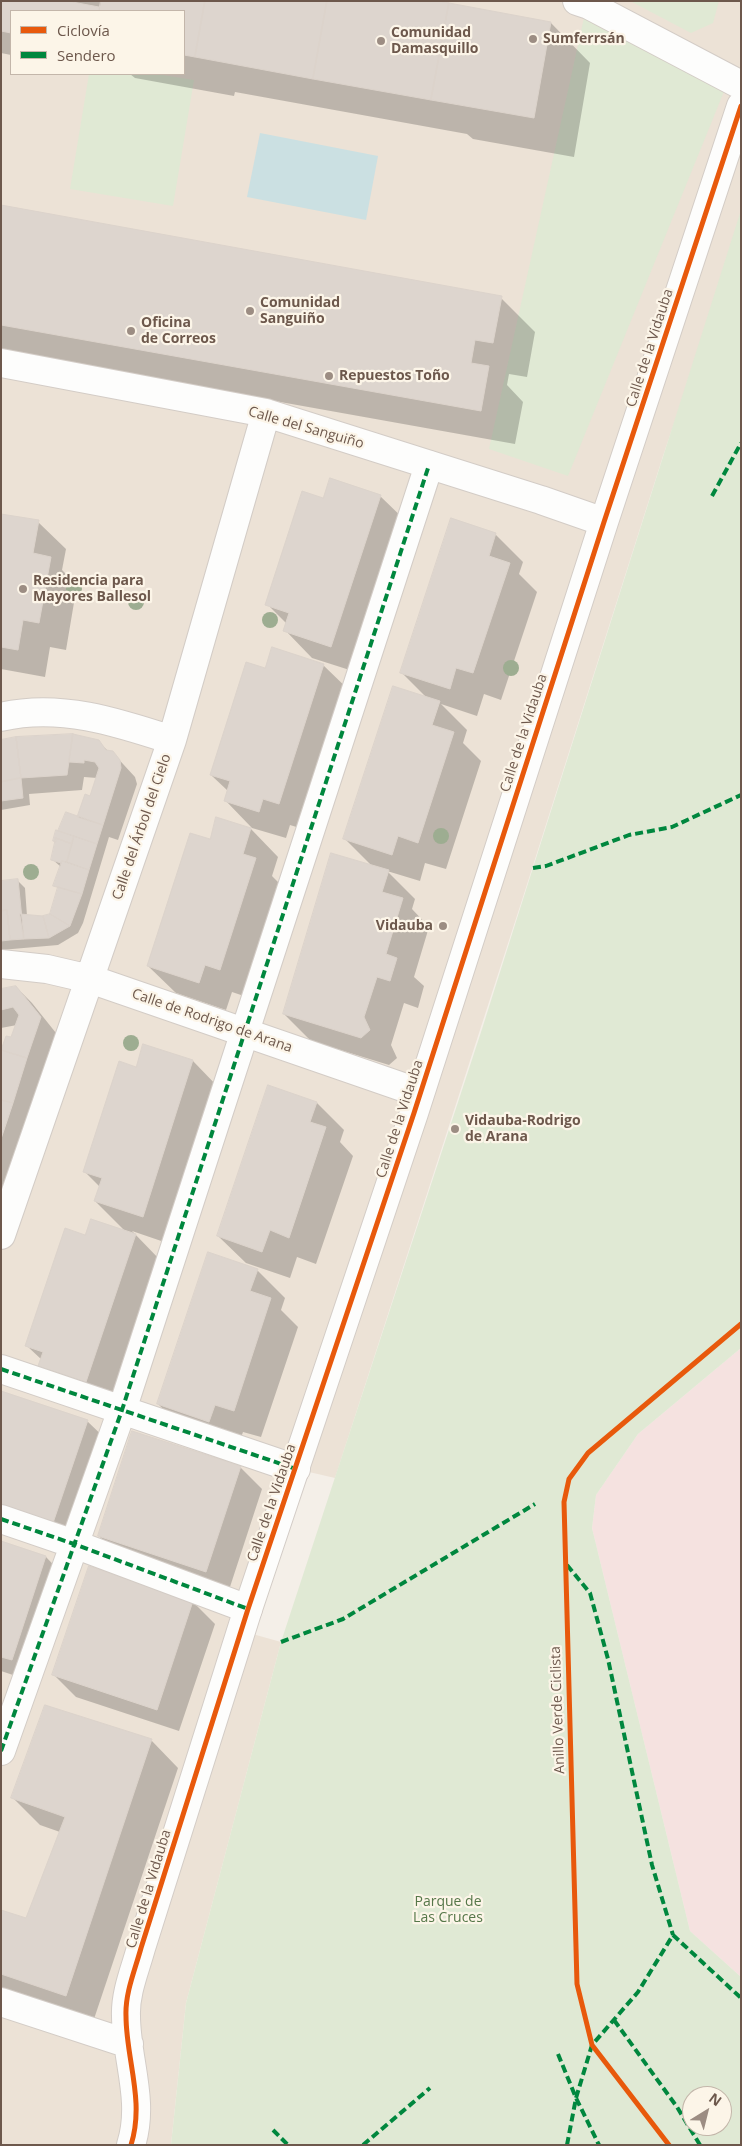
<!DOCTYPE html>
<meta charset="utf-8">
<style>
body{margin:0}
#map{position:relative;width:742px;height:2146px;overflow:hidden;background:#f4efe8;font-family:"Open Sans",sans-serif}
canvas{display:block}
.frame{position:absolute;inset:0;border:2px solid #6d584c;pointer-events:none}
.legend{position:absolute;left:10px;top:10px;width:175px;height:65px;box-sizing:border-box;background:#fcf5e8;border:1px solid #c3b6aa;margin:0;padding:6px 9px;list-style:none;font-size:15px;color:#6d584c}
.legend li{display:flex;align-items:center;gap:10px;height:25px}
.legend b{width:25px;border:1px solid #c3b6aa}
.north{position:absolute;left:682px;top:2086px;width:50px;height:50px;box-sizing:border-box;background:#fcf5e8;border:1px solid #c3b6aa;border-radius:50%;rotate:36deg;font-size:14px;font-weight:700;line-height:20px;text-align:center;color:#6d584c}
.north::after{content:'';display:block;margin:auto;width:18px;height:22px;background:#9c8d83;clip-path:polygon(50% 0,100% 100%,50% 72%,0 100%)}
</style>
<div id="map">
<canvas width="742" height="2146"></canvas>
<div class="frame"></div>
<ul class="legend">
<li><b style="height:6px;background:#e8590c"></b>Ciclovía</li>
<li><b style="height:6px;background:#00873e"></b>Sendero</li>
</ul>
<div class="north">N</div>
</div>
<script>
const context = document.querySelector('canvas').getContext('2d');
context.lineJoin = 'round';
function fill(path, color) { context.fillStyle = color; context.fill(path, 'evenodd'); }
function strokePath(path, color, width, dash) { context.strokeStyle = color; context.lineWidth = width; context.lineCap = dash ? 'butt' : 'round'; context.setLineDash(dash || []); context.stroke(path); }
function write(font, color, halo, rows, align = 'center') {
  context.font = font + ' "Open Sans",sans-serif'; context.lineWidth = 4.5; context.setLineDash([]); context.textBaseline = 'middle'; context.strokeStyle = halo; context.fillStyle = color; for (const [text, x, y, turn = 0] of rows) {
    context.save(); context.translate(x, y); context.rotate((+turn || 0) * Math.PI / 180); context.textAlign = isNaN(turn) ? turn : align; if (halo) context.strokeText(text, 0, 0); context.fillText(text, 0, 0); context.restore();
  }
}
fill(new Path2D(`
 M 1,1 L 741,1 L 741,226 L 663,456 L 523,897 L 335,1478 L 296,1469 L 242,1631 L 281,1642 L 186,2003 L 171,2145 L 1,2145 ZM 11,11 L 184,11 L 184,74 L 11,74 Z`), '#ece2d6');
fill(new Path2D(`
 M 741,1348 L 741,1977 L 690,1931 L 592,1528 L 596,1495 L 638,1434 Z`), '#f5e2e0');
fill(new Path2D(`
 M 630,1 L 719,1 L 713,23 L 691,33 Z
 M 585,13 L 725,89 L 568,476 L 489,449 Z
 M 89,74 L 156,74 L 194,80 L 173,206 L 70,189 Z
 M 741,210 L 741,1348 L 638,1434 L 596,1495 L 592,1528 L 690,1931 L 741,1977 L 741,2145 L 171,2145 L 186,2003 L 281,1642 L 482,1029 ZM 692,2096 L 722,2096 L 722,2126 L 692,2126 Z`), '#e0e9d4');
fill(new Path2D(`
 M 260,133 L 378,156 L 366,220 L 247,197 Z`), '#cbe0e2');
fill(new Path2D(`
 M 1,1 L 433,1 L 551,23 L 590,63 L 574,157 L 473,139 L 467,134 L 235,92 L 234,96 L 135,78 L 130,74 L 184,74 L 184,11 L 11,11 L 11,55 L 1,53 Z
 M 1,207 L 501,298 L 535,332 L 527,377 L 509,374 L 507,385 L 523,402 L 515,444 L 1,352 Z
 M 380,496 L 408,523 L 359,673 L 312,658 L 285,630 L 287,624 L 267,604 L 324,500 Z
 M 1,515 L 38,522 L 66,549 L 62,570 L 77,585 L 66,650 L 50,647 L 45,677 L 1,669 Z
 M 495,534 L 523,562 L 519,574 L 537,592 L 501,700 L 484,694 L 477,716 L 441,704 L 467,730 L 463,743 L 481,761 L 446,869 L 425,863 L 420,881 L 387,871 L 415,899 L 412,909 L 429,927 L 414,977 L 424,986 L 418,1008 L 404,1003 L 391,1045 L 397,1058 L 389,1065 L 311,1041 L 284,1014 L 373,867 L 345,839 L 427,698 L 401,672 Z
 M 323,665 L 351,692 L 306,830 L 290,825 L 286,838 L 252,828 L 225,800 L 228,791 L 211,775 L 266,670 Z
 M 73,736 L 98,741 L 108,751 L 112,752 L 135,777 L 137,784 L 118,840 L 109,837 L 83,923 L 78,933 L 58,945 L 1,950 L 1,882 L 17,880 L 25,888 L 27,916 L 43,918 L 51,914 L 59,889 L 55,885 L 61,867 L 52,859 L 91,797 L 97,778 L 84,777 L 82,790 L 29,794 L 30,805 L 1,810 L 1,741 Z
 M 217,818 L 251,829 L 278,857 L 272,876 L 283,887 L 247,997 L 232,992 L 226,1010 L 176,993 L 148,966 L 210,841 Z
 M 16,987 L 32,1003 L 56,1033 L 1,1202 L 1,1051 L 12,1039 L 17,1025 L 1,1028 L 1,990 Z
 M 144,1046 L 193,1061 L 220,1089 L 170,1244 L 132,1231 L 163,1263 L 114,1409 L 67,1393 L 40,1366 L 42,1360 L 27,1346 L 86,1237 L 126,1232 L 95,1201 L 100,1187 L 84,1171 L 137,1069 Z
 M 317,1103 L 344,1130 L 340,1142 L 353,1156 L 316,1264 L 297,1257 L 290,1278 L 246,1263 L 218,1236 Z
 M 257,1270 L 285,1298 L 281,1310 L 298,1327 L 261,1437 L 243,1432 L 237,1449 L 186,1431 L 158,1404 Z
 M 87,1421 L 110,1443 L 76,1544 L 1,1519 Z
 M 240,1467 L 262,1489 L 228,1593 L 121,1558 L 99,1536 Z
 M 1,1543 L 46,1557 L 68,1580 L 34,1682 L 1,1671 Z
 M 193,1602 L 215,1624 L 179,1731 L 76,1697 L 54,1675 Z
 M 151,1740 L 178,1768 L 93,2022 L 1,1991 L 1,1911 L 27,1920 L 60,1832 L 40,1825 L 12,1797 Z`), '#0003');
const building = new Path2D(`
 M 1,1 L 67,1 L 99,7 L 99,11 L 11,11 L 11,33 L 1,31 Z
 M 101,1 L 205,1 L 195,57 L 184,55 L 184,11 L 99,11 Z
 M 205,1 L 327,1 L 313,79 L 195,57 Z
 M 327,1 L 440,1 L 449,3 L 431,100 L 313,79 Z
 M 449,3 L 551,22 L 534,118 L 431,100 Z
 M 1,205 L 502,296 L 493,343 L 475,340 L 471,363 L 489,366 L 481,411 L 1,325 Z
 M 330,478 L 381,495 L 331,647 L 283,631 L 289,613 L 265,605 L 302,491 L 323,498 Z
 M 1,514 L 39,520 L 33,553 L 51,557 L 39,623 L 23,620 L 18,650 L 1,647 Z
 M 451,518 L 496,533 L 489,556 L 510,563 L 473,673 L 456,668 L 450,689 L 400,673 Z
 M 272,647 L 324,664 L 279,804 L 263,799 L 259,812 L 224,801 L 230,781 L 210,775 L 246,662 L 265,668 Z
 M 393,686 L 440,701 L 432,725 L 454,732 L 418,843 L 398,836 L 392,855 L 343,839 Z
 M 73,734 L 67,775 L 21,778 L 16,737 Z
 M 73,734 L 99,740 L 106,750 L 113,751 L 120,760 L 121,768 L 103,825 L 77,817 L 85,794 L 90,796 L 99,768 L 95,762 L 84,760 L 84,763 L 69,762 Z
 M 16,737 L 21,778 L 1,782 L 1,740 Z
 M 21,778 L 23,798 L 1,801 L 1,782 Z
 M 66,812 L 103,825 L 97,844 L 58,831 Z
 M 216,817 L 251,828 L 243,854 L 256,858 L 220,970 L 205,965 L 199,983 L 147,966 L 190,833 L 210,839 Z
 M 56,830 L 74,836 L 72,844 L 56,838 L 56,842 L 53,841 Z
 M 74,836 L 97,844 L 89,870 L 67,862 Z
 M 56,838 L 72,844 L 67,862 L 62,861 L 61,863 L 51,860 Z
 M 331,853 L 389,870 L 382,892 L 403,898 L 386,954 L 397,958 L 390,981 L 377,977 L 364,1017 L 370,1030 L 361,1038 L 283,1014 Z
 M 62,861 L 89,870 L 82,894 L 53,886 Z
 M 18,879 L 24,939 L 10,940 L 7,910 L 1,911 L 1,881 Z
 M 58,887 L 82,894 L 70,926 L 50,914 Z
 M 7,910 L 10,940 L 1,941 L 1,911 Z
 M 20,914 L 43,916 L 49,938 L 24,939 Z
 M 50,914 L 70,926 L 49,938 L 43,916 Z
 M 16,986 L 41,1017 L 27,1058 L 1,1050 L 6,1036 L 11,1037 L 19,1015 L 13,1007 L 1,1010 L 1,989 Z
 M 143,1044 L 193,1060 L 143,1217 L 94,1201 L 102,1178 L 83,1172 L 119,1061 L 136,1067 Z
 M 1,1050 L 27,1058 L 13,1103 L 1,1100 Z
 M 268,1085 L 317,1102 L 310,1122 L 326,1127 L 289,1238 L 270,1230 L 262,1252 L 217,1236 Z
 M 1,1100 L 13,1103 L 1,1139 Z
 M 91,1219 L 136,1234 L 86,1382 L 38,1366 L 43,1352 L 25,1346 L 65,1228 L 85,1235 Z
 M 208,1252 L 258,1269 L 250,1291 L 271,1298 L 234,1411 L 215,1405 L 209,1422 L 157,1404 Z
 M 1,1391 L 88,1420 L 53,1523 L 1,1506 Z
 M 132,1431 L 241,1466 L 206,1572 L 98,1536 Z
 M 1,1541 L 46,1556 L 12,1660 L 1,1657 Z
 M 89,1566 L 193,1601 L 157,1710 L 52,1675 Z
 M 45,1705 L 152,1739 L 66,1996 L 1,1974 L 1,1910 L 26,1918 L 65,1817 L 11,1798 Z`);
fill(building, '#ddd5ce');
strokePath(building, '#dcd3cb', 1);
const pedestrian = new Path2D(`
 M 1,1369 L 296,1469
 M 1,1519 L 74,1544 L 248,1609
 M 1,1751 L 122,1410 L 429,465`);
const minor = new Path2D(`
 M 577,1 L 589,5 L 741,85
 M 1,363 L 266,413 L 541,500 L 604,522
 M 1,717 C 59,703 117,722 172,740
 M 1,964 L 47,969 L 90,979 L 420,1093
 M 1,1235 L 172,740 L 266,413
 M 1,2002 L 129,2044
 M 131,2145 C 145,2101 126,2059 126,2016 C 125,1993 135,1970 141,1948 L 248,1609 L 414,1113 L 604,522 L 741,106`);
strokePath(pedestrian, '#d3ccc6', 30);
strokePath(minor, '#d3ccc6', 30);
strokePath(pedestrian, '#fdfdfc', 28);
strokePath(minor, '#fdfdfc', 28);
strokePath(new Path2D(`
 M 712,496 L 741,443
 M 533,868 L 546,866 L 629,835 L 672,827 L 741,795
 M 1,1369 L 296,1469
 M 1,1519 L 74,1544 L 248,1609
 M 567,1565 L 590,1593 L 608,1659 L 652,1865 L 673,1935
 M 281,1642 L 343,1619 L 535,1504
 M 1,1751 L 122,1410 L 429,465
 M 614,2020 L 677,2107 L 700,2145
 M 558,2054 L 576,2098 L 599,2145
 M 273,2130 L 288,2145
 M 363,2145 L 430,2088
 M 567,2145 L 576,2098 L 592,2045 L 638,1992 L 673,1935 L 741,1998`), '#00873e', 4, [8, 4]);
strokePath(new Path2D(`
 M 131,2145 C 145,2101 126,2059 126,2016 C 125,1993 135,1970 141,1948 L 248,1609 L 414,1113 L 604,522 L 741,106
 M 669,2145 L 592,2045 L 577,1984 L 564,1502 L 569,1479 L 588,1453 L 741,1324`), '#e8590c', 5);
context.fillStyle = '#9dad91';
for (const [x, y] of [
 [74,589],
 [136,602],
 [270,620],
 [511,668],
 [441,836],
 [31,872],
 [131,1043]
]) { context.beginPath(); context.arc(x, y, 8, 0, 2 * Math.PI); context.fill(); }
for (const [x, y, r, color] of [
 [533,39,5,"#9c8d83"],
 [381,41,5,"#9c8d83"],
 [250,311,5,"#9c8d83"],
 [131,331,5,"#9c8d83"],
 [329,376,5,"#9c8d83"],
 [23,589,5,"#9c8d83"],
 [443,926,5,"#9c8d83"],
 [455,1129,5,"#9c8d83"]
]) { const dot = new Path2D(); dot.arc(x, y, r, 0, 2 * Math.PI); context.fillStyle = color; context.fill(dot); strokePath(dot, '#fcf5e8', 2); }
write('bold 14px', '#6d584c', '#fcf5e8', [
 ["Comunidad",391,33],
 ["Damasquillo",391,49],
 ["Sumferrsán",543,39],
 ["Comunidad",260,303],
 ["Sanguiño",260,319],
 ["Oficina",141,323],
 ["de Correos",141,339],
 ["Repuestos Toño",339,376],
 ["Residencia para",33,581],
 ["Mayores Ballesol",33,597],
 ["Vidauba",433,926,"right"],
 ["Vidauba-Rodrigo",465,1121],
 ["de Arana",465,1137]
], 'left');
write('14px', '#6d584c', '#fcf5e8', [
 ["Calle de la Vidauba",650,348,-72],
 ["Calle del Sanguiño",306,428,16],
 ["Calle de la Vidauba",524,733,-72],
 ["Calle del Árbol del Cielo",142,827,-71],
 ["Calle de Rodrigo de Arana",212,1021,19],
 ["Calle de la Vidauba",400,1119,-72],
 ["Calle de la Vidauba",272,1503,-71],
 ["Anillo Verde Ciclista",558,1710,-92],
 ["Calle de la Vidauba",149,1889,-73]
]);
write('14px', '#567749', '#fcf5e8', [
 ["Parque de",448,1902],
 ["Las Cruces",448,1918]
]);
</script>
